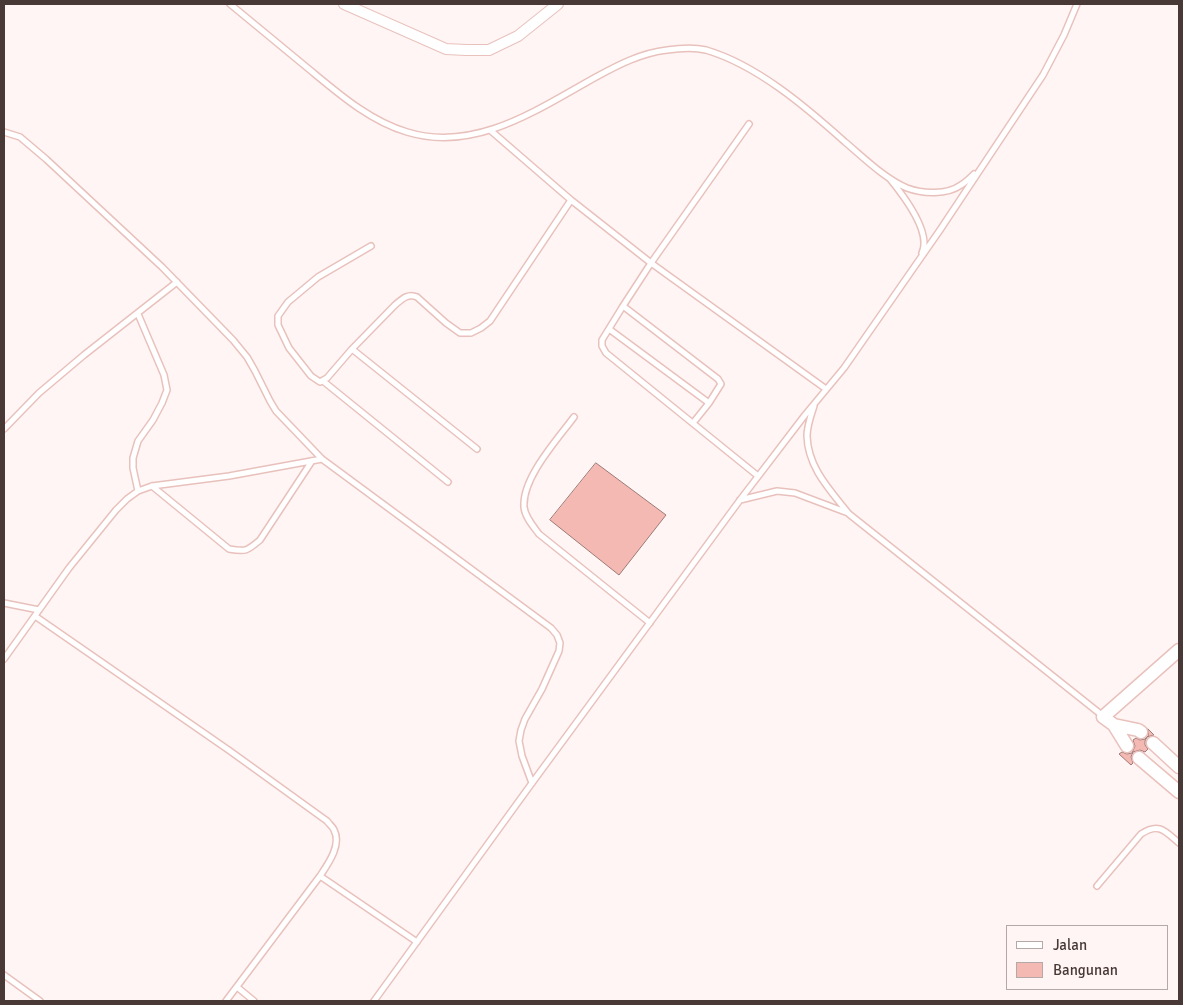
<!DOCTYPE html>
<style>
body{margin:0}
#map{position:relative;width:1183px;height:1005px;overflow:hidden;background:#fef5f4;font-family:Signika,sans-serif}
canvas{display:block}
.frame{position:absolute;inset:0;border:5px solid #483836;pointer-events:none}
.legend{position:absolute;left:1006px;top:925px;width:162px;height:65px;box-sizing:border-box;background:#fef5f4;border:1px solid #b5a9a8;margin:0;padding:6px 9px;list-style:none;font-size:15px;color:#483836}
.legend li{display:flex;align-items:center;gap:10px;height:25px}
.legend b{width:25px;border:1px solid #b5a9a8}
</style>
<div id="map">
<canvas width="1183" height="1005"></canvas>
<div class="frame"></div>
<ul class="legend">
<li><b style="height:6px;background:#fff"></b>Jalan</li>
<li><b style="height:14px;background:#f4b9b3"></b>Bangunan</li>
</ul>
</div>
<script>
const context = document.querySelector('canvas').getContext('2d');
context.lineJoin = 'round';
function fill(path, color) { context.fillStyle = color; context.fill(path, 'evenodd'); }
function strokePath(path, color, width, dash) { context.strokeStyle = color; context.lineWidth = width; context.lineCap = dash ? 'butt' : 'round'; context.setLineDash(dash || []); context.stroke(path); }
const building = new Path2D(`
 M 596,463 L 666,515 L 619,575 L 550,520 Z
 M 1148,729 L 1154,735 L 1147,737 L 1145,741 L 1145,745 L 1148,749 L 1145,752 L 1140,750 L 1133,752 L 1131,757 L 1133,763 L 1131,765 L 1119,754 L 1122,752 L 1127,754 L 1132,753 L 1135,746 L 1133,740 L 1136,738 L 1140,740 L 1145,739 L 1148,736 Z`);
fill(building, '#f4b9b3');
strokePath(building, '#9e7975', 1);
const service = new Path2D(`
 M 230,4 C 257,26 283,48 310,70 C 339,94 370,121 407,132 C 476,153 538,109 596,77 C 618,65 641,53 667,50 C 680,48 694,47 706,50 C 757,65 806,107 845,142 C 863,157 885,179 907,188 C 923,194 947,195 961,185 C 966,182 970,178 974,174
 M 749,124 L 651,263 L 623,306 L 602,340 L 602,346 L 606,353 L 758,476
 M 490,130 L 571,200 L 651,263 L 826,389
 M 4,132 L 20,137 L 46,159 L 162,267 L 233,340 L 247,357 L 255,371 L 270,401 L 276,411 L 322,459 L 551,628 L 557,635 L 560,643 L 559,651 L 542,689 L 525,719 L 521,730 L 519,741 L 522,756 L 532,783
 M 890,179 C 903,195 932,232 922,253
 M 371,246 L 318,277 L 288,302 L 278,316 L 278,325 L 289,348 L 311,376 L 320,382 L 327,378 L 352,349 L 395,305 C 402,299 408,293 417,297 L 446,323 L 460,333 L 471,333 L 481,328 L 490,321 L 571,200
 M 623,306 L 718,379 L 721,384 L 709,403 L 693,423
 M 138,314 L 164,375 L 167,390 L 162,403 L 153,420 L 138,441 L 133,458 L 133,468 L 138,491
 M 609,329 L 709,403
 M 352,349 L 477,449
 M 323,381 L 448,482
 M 814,406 C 811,415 807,426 807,436 C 808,468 830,490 849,514 L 1103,716
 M 574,417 C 557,440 522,478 524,507 C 525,517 533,526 539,534 L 650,623
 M 4,429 L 39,393 L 84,355 L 177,282
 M 152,486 L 229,549 C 246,552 247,551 260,540 L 312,461
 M 740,500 L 777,491 L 795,493 L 848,513
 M 4,603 L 39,610
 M 35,616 L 230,751 L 327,821 C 329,824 333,827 334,830 C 342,845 328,864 320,876 L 226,1001
 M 4,659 L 69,568 L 116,510 L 127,499 L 138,491 L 152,486 L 229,476 L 322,459
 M 320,876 L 417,942
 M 1097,886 L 1141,834 C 1159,822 1165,831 1179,843
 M 4,975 L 40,1001
 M 237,987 L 254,1001
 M 374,1001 L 532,783 L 740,500 L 805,415 L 844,368 L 940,230 L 1043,75 L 1064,35 L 1077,4`);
const minor = new Path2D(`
 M 344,4 L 446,49 L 466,50 L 489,50 L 518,36 L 558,4`);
const tertiary = new Path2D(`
 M 1114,725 L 1138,730 L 1141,732
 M 1153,743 L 1179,767
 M 1127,746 L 1114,725 L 1103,717 L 1179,650
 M 1139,758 L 1179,792`);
strokePath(service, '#e9c1bc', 8);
strokePath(minor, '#e9c1bc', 12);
strokePath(tertiary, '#e9c1bc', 15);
strokePath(service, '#fff', 5);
strokePath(minor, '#fff', 10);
strokePath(tertiary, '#fff', 12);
</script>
